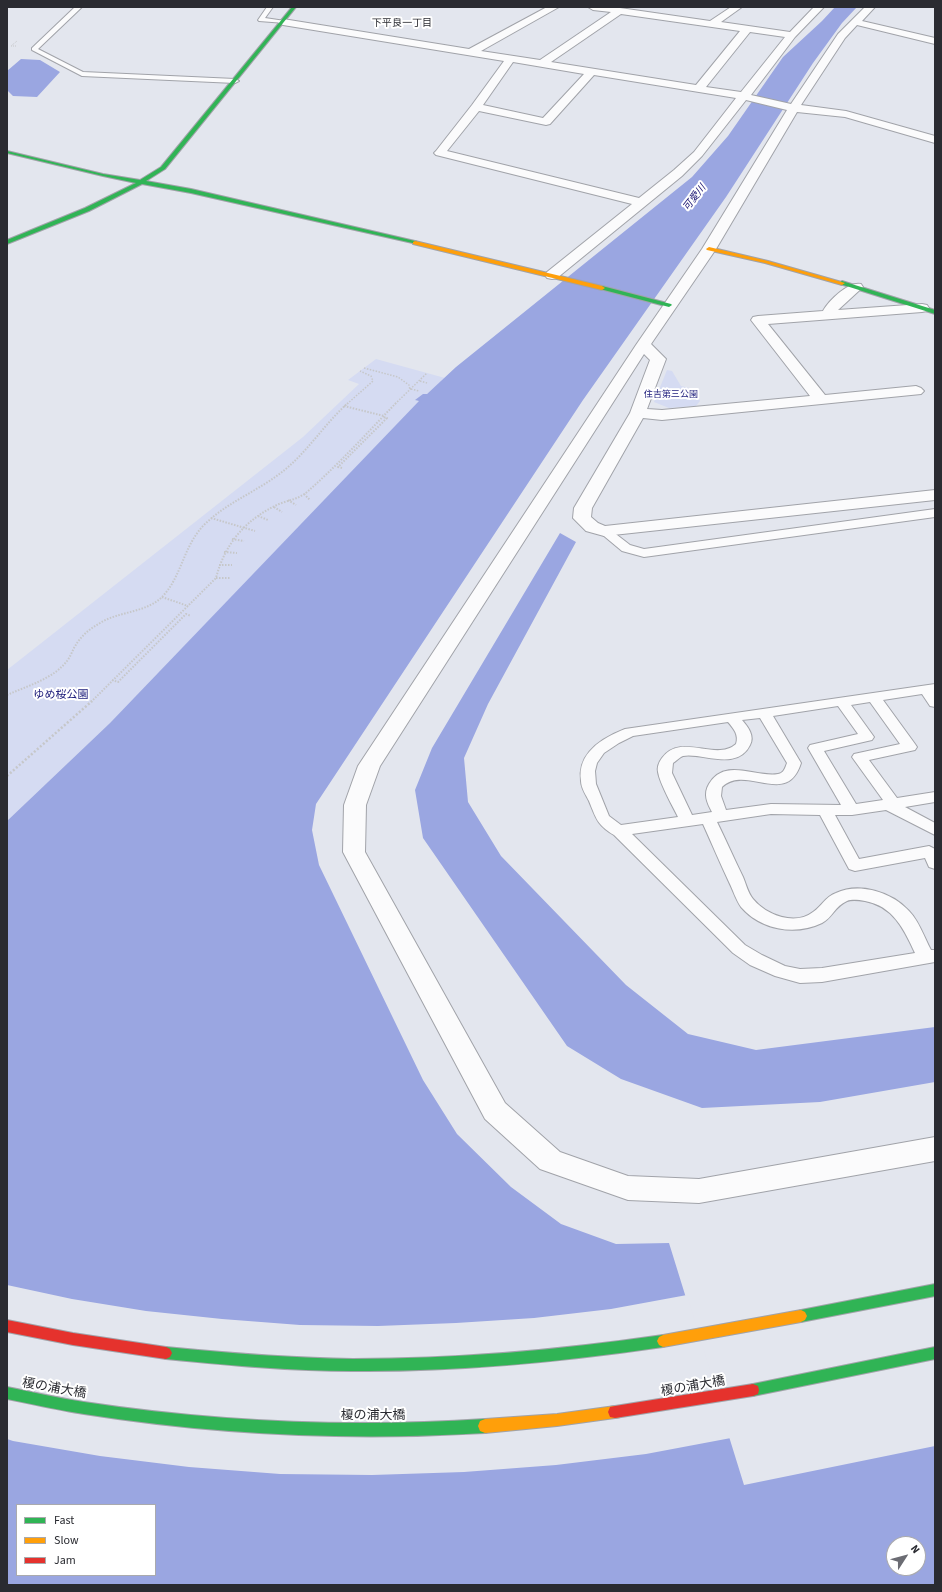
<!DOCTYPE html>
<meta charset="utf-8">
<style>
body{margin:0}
#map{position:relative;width:942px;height:1592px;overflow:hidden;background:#e3e6ee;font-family:"Source Sans 3",sans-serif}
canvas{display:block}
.frame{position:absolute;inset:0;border:8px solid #2a2b31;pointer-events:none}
.legend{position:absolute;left:16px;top:1504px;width:140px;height:72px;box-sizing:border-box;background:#fff;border:1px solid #aaaaad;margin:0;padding:5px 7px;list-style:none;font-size:12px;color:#2a2b31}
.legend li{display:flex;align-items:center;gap:8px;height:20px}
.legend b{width:20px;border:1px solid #aaaaad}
.north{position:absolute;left:886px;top:1536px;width:40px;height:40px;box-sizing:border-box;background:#fff;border:1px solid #aaaaad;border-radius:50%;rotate:54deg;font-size:11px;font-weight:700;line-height:16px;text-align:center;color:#2a2b31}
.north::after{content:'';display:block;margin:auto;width:14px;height:18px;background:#6b6c73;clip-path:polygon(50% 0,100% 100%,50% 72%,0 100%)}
</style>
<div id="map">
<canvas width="942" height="1592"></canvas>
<div class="frame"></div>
<ul class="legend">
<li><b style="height:5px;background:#30b455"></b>Fast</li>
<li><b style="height:5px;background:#ff9f0a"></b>Slow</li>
<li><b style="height:5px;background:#e5322d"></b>Jam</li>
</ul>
<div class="north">N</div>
</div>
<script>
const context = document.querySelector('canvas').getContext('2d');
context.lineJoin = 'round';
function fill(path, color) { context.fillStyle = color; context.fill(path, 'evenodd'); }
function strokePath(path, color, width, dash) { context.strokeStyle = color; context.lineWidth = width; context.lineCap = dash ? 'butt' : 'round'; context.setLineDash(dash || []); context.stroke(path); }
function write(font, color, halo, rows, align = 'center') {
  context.font = font + ' "Source Sans 3","Noto Sans JP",sans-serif'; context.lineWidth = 4; context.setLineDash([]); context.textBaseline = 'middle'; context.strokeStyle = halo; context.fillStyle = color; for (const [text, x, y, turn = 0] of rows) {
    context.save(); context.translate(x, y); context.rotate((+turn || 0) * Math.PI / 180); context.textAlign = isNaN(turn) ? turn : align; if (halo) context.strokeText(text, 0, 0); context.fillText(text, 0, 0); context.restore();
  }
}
fill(new Path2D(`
 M 376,359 L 445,378 L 426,395 L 416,400 L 420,401 L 110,723 L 7,821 L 7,670 L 303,437 L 359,384 L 348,380 Z
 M 667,370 L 672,371 L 681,386 L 693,389 L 700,401 L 696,406 L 669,408 L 654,402 Z`), '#d5dbf2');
fill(new Path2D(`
 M 835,7 L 857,7 L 842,23 L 813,63 L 726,197 L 583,400 L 316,804 L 312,830 L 319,865 L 423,1080 L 457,1134 L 511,1187 L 561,1224 L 616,1244 L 669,1243 L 744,1485 L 935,1446 L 935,1585 L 7,1585 L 7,821 L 110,723 L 419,401 L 415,400 L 423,394 L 427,394 L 456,367 L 692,177 L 728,136 L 783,57 L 822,21 ZM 17,1505 L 155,1505 L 155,1575 L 17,1575 ZM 894,1544 L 918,1544 L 918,1568 L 894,1568 Z
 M 21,59 L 40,60 L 60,72 L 37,97 L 13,96 L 7,90 L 7,71 Z
 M 560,533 L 576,542 L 488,704 L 464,758 L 468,802 L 501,856 L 626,985 L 688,1034 L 756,1050 L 935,1027 L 935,1082 L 820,1102 L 702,1108 L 621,1079 L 567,1046 L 423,838 L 415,790 L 432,748 Z`), '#9aa6e1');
fill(new Path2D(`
 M 7,1285 L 72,1299 L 146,1311 L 222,1319 L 300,1325 L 378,1326 L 456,1323 L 534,1318 L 611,1309 L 687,1295 L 731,1438 L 646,1454 L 556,1465 L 464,1472 L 372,1475 L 280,1474 L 189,1467 L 100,1456 L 13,1441 L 7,1439 Z`), '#e3e6ee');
const lane = new Path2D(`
 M 75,7 L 82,7 L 38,49 L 83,72 L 235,79 L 239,81 L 235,83 L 82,76 L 32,50 L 32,48 Z
 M 267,7 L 273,7 L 265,18 L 285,21 L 285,23 L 259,21 L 258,20 Z
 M 935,509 L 935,517 L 644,557 L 622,551 L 598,531 L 600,528 L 608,528 L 630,545 L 644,549 Z
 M 935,684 L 935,707 L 930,706 L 922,694 L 883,700 L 915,744 L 917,747 L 915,750 L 869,760 L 897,798 L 935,792 L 935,802 L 905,807 L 935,823 L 935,835 L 886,810 L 852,815 L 835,815 L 859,859 L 929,846 L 935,849 L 935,869 L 929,867 L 925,858 L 855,871 L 849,869 L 820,815 L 771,814 L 717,822 C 726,840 734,859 743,877 C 746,884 748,893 753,899 C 766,915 795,926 813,912 C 822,906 825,897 836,893 C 859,882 892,892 909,911 C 919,921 924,937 931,950 L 935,950 L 935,962 L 822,982 L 800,983 L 775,976 L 750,965 L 733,953 L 614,835 C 597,825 596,818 589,801 C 586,795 581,788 581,781 C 577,753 602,738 625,729 ZM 870,702 L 900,744 L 854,754 L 852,757 L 883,800 L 856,804 L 824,751 L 872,740 L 874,737 L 851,705 ZM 838,706 L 858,734 L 810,745 L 808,748 L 841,805 L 771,804 L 726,810 L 721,796 L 722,787 C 746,764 787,808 801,763 L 773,716 ZM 760,718 L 787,763 C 785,768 784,773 778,774 C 756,778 725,757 709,784 C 703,794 707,803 712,812 L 692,815 L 672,773 L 673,763 C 676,761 680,757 683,756 C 701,752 737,772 750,745 C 755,736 748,727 742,720 ZM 728,722 C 734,729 739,735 736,744 C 716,762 681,732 662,758 C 659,762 657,767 658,772 C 660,784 672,805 678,817 L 621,825 L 609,816 L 596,784 L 595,771 L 597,763 L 604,753 L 619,743 L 633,736 ZM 703,824 C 712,844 720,863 729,882 C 733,890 736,900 741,907 C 761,930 795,936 822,923 C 832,918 835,906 847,901 C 852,899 859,900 865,901 C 893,906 904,929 915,953 L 822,968 L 800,969 L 785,966 L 762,955 L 745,945 L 632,834 Z`);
const street = new Path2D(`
 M 547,7 L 559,7 L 481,51 L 540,60 L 611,12 L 593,10 L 588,7 L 613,7 L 710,21 L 731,7 L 742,7 L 721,22 L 790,32 L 814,7 L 824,7 L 795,37 L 751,95 L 791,104 L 838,34 L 865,7 L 875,7 L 862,21 L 935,38 L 935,44 L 857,25 L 845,38 L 801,105 L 846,111 L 935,136 L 935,143 L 845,117 L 797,112 L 716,249 L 651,344 L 666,359 L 647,409 L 662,410 L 810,396 L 751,320 L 753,317 L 758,316 L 823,311 C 829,300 849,281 861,284 L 863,287 L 838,310 L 922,304 L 927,305 L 929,308 L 927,311 L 922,312 L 768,324 L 825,395 L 916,386 L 921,388 L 924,391 L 921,394 L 662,420 L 643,418 L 592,508 L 591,517 L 598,523 L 605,526 L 935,490 L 935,500 L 604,536 L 586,531 L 573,518 L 574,508 L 630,413 L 650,360 L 644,354 L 380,766 L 366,805 L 365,852 L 505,1103 L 560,1152 L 628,1176 L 699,1179 L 935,1137 L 935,1161 L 699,1203 L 628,1200 L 540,1169 L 485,1119 L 343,852 L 344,805 L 358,766 L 636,345 L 702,249 L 787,110 L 746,100 L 702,156 L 682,176 L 557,278 L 552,279 L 547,278 L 545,275 L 547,272 L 632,204 L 436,155 L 434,153 L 436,151 L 472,105 L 504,61 L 283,25 L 278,22 L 283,19 L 469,49 ZM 621,14 L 740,31 L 696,85 L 551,62 ZM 750,32 L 785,37 L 741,92 L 706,87 ZM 513,62 L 584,74 L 543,118 L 483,105 ZM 594,75 L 736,98 L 694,152 L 674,170 L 639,198 L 447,151 L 479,111 L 546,125 L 550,124 Z`);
const fast = new Path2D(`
 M 292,7 L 296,7 L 165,169 L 146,181 L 191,189 L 415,241 L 417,242 L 417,244 L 191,193 L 142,184 L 89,211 L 7,244 L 7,240 L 85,208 L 136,183 L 103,176 L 7,153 L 7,151 L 103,174 L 140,180 L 161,167 Z
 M 842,281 L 935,310 L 935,314 L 840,284 L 839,283 Z
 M 602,286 L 671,304 L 672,305 L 669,307 L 600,289 L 600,287 Z
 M 935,1284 L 935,1296 L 801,1322 L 797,1320 L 795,1316 L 797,1312 L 801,1310 Z
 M 663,1335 L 667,1337 L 669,1341 L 667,1345 L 663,1347 C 560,1362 457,1372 353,1371 C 290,1371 228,1365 166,1359 L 162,1357 L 160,1353 L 162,1349 L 166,1347 C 228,1353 290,1358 353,1359 C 457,1359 560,1350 663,1335 Z
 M 935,1347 L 935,1359 L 753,1396 L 748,1394 L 747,1390 L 748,1386 L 753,1384 Z
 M 7,1387 C 33,1392 58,1398 84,1402 C 217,1422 351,1428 485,1419 L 490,1421 L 492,1426 L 490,1431 L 485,1433 C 350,1441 217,1435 84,1414 C 58,1410 33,1404 7,1399 Z`);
const slow = new Path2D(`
 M 415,241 L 602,286 L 605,288 L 602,290 L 413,244 L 413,242 Z
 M 709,247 L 768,261 L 845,283 L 842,285 L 765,263 L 707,250 L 706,249 Z
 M 801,1310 L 805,1312 L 807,1316 L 805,1320 L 801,1322 L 663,1347 L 659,1345 L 657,1341 L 659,1337 L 663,1335 Z
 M 615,1406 L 620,1407 L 622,1412 L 620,1417 L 615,1418 L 557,1426 L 485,1433 L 480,1431 L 478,1426 L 480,1421 L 485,1419 L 557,1414 Z`);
const jam = new Path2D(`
 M 7,1320 L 73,1333 L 166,1347 L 170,1349 L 172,1353 L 170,1357 L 166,1359 L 73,1345 L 7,1332 Z
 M 753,1384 L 758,1386 L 759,1390 L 758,1394 L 753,1396 L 615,1418 L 610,1417 L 608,1412 L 610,1407 L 615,1406 Z`);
strokePath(lane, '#a1a3a9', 2);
strokePath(street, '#a1a3a9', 2);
strokePath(fast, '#a1a3a9', 2);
strokePath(slow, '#a1a3a9', 2);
strokePath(jam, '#a1a3a9', 2);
strokePath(new Path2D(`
 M 16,46 L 11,46 L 17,41`), '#c6c7c9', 1, [1, 1]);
strokePath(new Path2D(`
 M 364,368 L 398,377 L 409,385 L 410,390
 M 420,381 L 427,383
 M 411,389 L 419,391
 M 347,404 L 373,381 L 371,376 L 360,371
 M 395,404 L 427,373`), '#c6c7c9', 1.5, [1.5, 1.5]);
strokePath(new Path2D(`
 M 344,406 L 384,416
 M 342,468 L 338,467 L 387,418 L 383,417
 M 304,494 L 310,500
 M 288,500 L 296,505
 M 274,507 L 282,512
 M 258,516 L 268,520
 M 211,518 L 255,531
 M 232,539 L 244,541
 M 224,552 L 237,553
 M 219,565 L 232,565
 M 216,578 L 230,578
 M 162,597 L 188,606
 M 112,680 L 118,682 L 186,614 L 191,616
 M 7,695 C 27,686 53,679 67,661 C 70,657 72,652 74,648 C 80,637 89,629 100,623 C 119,611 147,613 163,596 C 183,574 183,545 206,523 C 227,503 255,492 278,475 C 306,455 323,425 348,403
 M 91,702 L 216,578 C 225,543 246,519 279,504 C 289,500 299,499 307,492 C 339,464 367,433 396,403`), '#c6c7c9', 2, [1.5, 1.5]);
strokePath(new Path2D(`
 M 7,776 L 92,701`), '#c6c7c9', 2.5, [2, 2]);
fill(lane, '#fbfbfc');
fill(street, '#fbfbfc');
fill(fast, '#30b455');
fill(slow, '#ff9f0a');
fill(jam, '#e5322d');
write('9px', '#21207d', '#fff', [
 ["住吉第三公園",671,395]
]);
write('10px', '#2a2b31', '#fff', [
 ["下平良一丁目",402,24]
]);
write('italic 10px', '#1b1573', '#fff', [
 ["可愛川",695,198,-52]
]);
write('11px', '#21207d', '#fff', [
 ["ゆめ桜公園",61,696]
]);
write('13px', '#2a2b31', '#fff', [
 ["榎の浦大橋",693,1387,-10],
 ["榎の浦大橋",54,1389,10],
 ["榎の浦大橋",373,1416]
]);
</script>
